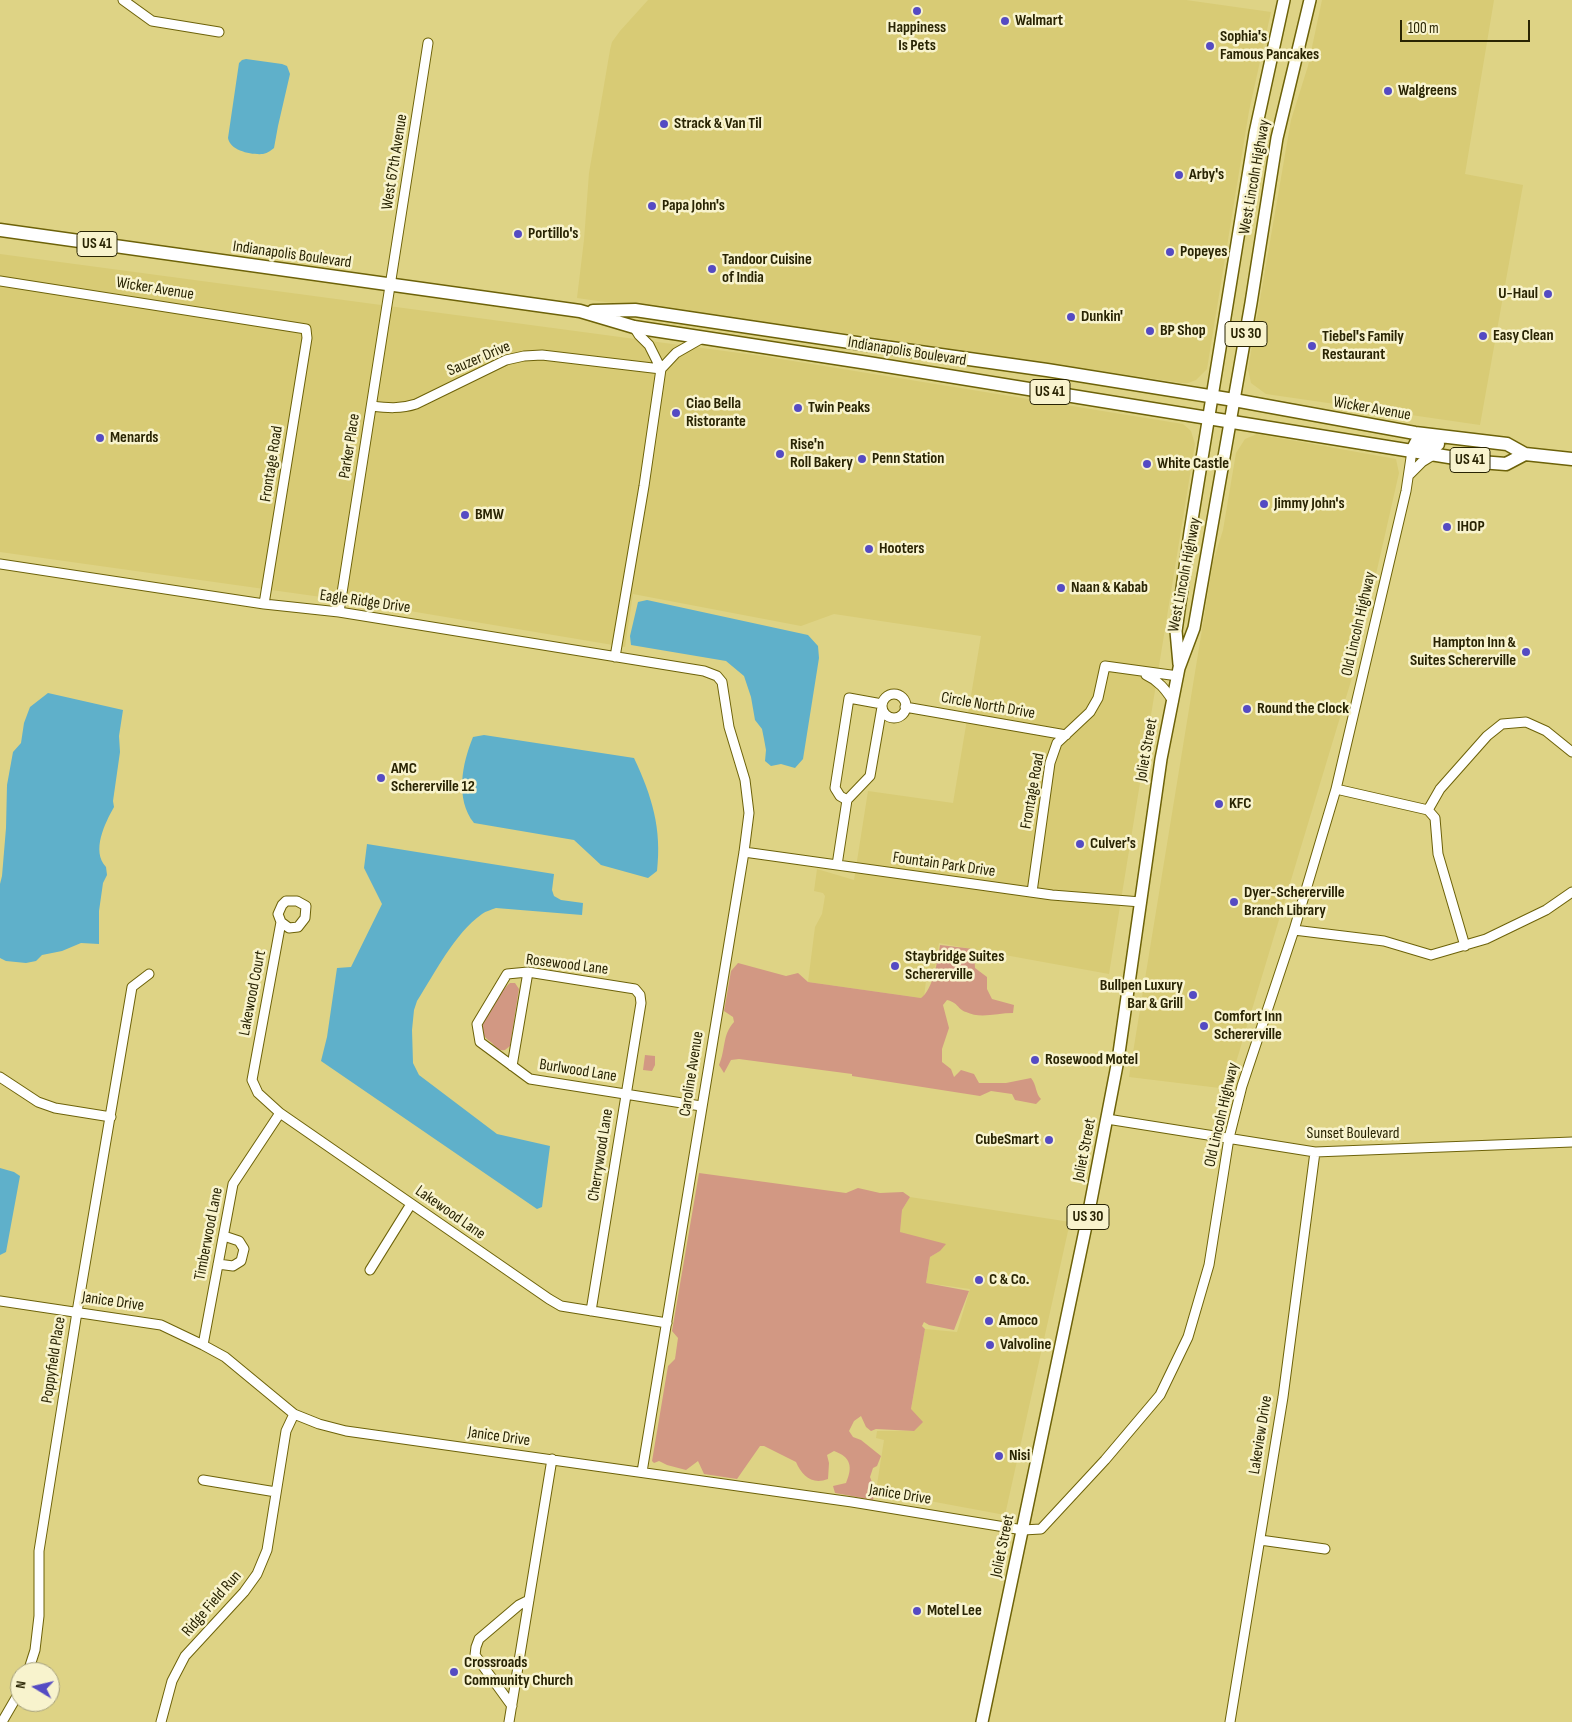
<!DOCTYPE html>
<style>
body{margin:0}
#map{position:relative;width:1572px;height:1722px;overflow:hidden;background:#ded385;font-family:"Sofia Sans Condensed",sans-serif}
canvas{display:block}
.north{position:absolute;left:10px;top:1662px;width:50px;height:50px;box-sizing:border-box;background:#f8f3cd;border:1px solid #a5a07c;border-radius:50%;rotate:279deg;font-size:14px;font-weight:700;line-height:20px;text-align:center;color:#292403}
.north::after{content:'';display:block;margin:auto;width:18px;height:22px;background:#554bc3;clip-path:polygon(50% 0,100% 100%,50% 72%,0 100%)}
.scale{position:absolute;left:1400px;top:20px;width:130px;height:22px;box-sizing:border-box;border:2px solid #292403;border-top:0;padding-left:6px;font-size:15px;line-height:18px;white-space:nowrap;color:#292403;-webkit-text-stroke:4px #f8f3cd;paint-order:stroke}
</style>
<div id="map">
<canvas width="1572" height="1722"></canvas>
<div class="north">N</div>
<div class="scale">100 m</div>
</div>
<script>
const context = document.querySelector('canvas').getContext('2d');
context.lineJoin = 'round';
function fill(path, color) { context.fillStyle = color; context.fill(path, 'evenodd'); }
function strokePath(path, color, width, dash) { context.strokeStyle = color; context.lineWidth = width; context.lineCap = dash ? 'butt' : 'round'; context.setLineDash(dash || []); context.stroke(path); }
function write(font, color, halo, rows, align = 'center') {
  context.font = font + ' "Sofia Sans Condensed",sans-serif'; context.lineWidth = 5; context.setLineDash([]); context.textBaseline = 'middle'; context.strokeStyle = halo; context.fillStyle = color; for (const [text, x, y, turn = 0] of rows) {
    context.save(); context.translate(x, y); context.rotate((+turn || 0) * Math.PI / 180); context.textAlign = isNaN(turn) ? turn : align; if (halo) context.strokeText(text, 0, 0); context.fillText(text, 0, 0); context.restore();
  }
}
fill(new Path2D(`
 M 648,0 L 1186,0 L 1271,12 L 1249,111 L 1207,369 L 1196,380 L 1188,383 L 1182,383 L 837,332 L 766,325 L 577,298 L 584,240 L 589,173 L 610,50 L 612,42 L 620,31 Z
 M 1322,0 L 1494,0 L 1465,174 L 1523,185 L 1480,425 L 1266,394 L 1251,383 L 1248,369 L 1291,120 L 1308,66 Z
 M 0,254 L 762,356 L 1183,424 L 1191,431 L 1195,444 L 1109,974 L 939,943 L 935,967 L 930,973 L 927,973 L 924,997 L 921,998 L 808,982 L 815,927 L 822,914 L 825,896 L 823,893 L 814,891 L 817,869 L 854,880 L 868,791 L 953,803 L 981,636 L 834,614 L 801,626 L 633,594 L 625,647 L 350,601 L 0,552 Z
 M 1257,434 L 1396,459 L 1399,473 L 1354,671 L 1228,1089 L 1129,1077 L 1213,562 L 1223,530 L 1236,453 L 1245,439 Z
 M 910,1197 L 1070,1222 L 1005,1515 L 876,1491 L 884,1440 L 876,1438 L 877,1431 L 914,1431 L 911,1409 L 925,1329 L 957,1332 L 970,1289 L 926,1283 L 930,1257 L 940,1251 L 900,1232 L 902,1210 Z`), '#d8cb75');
fill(new Path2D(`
 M 940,945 L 974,949 L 975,968 L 987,977 L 987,989 L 992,999 L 1014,1005 L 1013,1013 C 997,1013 980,1019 966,1012 C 957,1009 959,1003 947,1000 L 943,1005 L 949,1028 L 942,1049 L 942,1062 L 951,1069 L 954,1077 L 961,1070 L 974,1074 L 979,1083 L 1006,1083 L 1031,1078 C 1037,1085 1035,1093 1041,1099 L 1036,1104 L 1015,1100 L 1012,1094 L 991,1091 L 980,1096 L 852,1076 L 852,1074 L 739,1059 L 731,1060 L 724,1073 L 719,1065 C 726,1049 722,1035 734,1022 L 733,1017 L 724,1011 L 731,971 L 738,963 L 786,976 L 798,973 L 808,982 L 921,998 C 933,990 938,959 940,945 Z
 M 510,983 L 515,983 L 519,989 L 510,1046 L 505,1050 C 499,1051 496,1048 492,1043 C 488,1040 483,1036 481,1031 C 479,1022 503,988 510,983 Z
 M 645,1055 L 655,1056 L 655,1065 L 652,1071 L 643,1070 Z
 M 699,1173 L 846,1193 L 858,1188 L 880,1193 L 903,1192 L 910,1197 L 902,1210 L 900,1232 L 946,1244 L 940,1251 L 930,1257 L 926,1283 L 969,1291 L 954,1330 L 929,1325 L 924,1322 L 922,1326 L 925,1329 L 911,1409 L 923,1422 L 914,1431 L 876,1429 L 871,1431 L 866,1427 L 861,1416 L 854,1421 L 849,1431 L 853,1437 L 861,1440 L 881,1456 L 877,1466 L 873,1468 L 870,1477 L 875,1490 L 873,1500 L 835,1493 L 833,1486 L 846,1483 C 853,1467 851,1457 834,1451 L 827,1455 L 829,1463 L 828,1479 C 812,1485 802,1476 796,1462 L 764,1446 L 760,1446 L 737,1479 L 704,1474 L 698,1461 L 686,1470 L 667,1465 L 659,1461 L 654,1463 L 652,1461 L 668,1366 L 675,1359 L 678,1338 L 672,1331 Z`), '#d29883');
fill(new Path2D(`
 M 246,59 L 282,64 L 287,66 L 290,74 L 278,126 L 274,148 C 271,150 268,153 263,154 C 252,155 230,151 228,138 L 239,63 L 242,60 Z
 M 647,600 L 808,635 L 818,646 L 819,658 L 803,759 L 795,768 L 781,764 L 771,766 L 765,761 L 766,750 L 764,739 L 762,729 L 755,720 L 751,697 L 744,676 L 726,661 L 631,645 L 630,636 L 638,602 Z
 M 48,693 L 123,710 L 119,736 L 120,752 L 113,801 L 114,807 C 105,823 91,851 106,867 L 107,875 L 103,883 L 99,911 L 99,944 L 81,943 L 62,951 L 42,955 L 36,961 L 26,963 L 6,961 L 0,958 L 0,884 L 2,876 L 6,828 L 7,785 L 13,752 L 21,743 L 24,723 L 30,707 Z
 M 484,735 L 634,758 C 652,796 662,829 657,871 L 648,878 L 601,865 L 574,840 L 474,823 C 455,799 462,764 473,737 Z
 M 367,844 L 554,874 L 552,890 L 554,896 L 561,900 L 583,903 L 582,915 L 496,908 C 491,910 486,911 482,914 C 454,934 435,973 417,1001 L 414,1010 L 412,1030 L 413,1063 L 419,1075 L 497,1134 L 550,1146 L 542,1207 L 537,1209 L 321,1061 L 327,1037 L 337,968 L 351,967 L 382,904 L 364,868 Z
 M 0,1168 L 14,1172 L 20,1176 L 6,1252 L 0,1255 Z`), '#5fb0ca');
const minor = new Path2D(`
 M 123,0 L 152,21 L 219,32
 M 0,281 L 306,329 L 307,338 L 264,604
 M 661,369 L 676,353 L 704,337
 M 372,406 C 387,408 401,409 416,404 L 506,360 L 524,356 L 542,355 L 661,369
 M 1409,475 L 1422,462 L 1435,454
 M 0,564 L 264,604 L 339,612 L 704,671 L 717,676 L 722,682 L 729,727 L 745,780 L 749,813 L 744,852 L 642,1472
 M 339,612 L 428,43
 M 615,657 L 644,486 L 661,369 L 649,345 L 639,335 L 634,327
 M 1146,675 C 1159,681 1165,689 1173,701
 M882 706a12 12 0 1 1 24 0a12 12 0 1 1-24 0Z
 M 905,707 L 1066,735
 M 1336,789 L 1428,810
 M 847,800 L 870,776 L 882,707
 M 744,852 L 1052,895 L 1141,902
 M 837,865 L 847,800 L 840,796 L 835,788 L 849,698 L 882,704
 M 1032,892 L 1050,763 L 1057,743 L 1090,712 L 1098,698 L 1105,666 L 1178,676
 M 281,922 L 289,928 L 298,927 L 305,918 L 306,906 L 297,901 L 286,901 L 282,905 L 278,914 L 281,922 L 252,1080 L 258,1093 L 280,1113 L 549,1299 L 561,1306 L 667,1323
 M 1294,930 L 1384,941 L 1431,955 L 1486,939 L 1546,910 L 1572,892
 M 1465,946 L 1438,854 L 1435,818 L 1428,810 L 1440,789 L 1487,736 L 1502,724 L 1526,722 L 1546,731 L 1572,752
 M 512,1066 L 528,972
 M 0,1077 L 38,1102 L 55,1108 L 111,1117
 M 1107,1119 L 1315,1152 L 1572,1142
 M 218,1264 L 233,1266 L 241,1261 L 244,1249 L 239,1241 L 224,1236
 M 370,1270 L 411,1204
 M 0,1301 L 161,1325 L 203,1345 L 225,1357 L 294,1414 L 319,1424 L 346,1431 L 852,1502 L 1023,1530 L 1041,1529 L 1105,1460 L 1160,1395 L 1188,1337 L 1209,1265 L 1229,1138 L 1242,1086 L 1294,930 L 1336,789 L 1406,491 L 1412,451
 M 591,1311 L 641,1003 L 640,995 L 635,989 L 528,972 L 507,974 L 477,1024 L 480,1042 L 530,1079 L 701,1106
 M 203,1345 L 233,1184 L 280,1113
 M 203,1480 L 276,1492
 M 1260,1540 L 1325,1549
 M 28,1672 L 35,1650 L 39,1616 L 39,1551 L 77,1312 L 132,987 L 149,974
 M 512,1706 L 475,1655 L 476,1647 L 479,1639 L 519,1605 L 529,1600
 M 2,1722 L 20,1691
 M 161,1722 L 172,1681 L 185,1656 L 244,1592 L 257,1574 L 267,1550 L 286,1431 L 294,1414
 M 509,1722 L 552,1459
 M 1230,1722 L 1283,1397 L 1315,1152`);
const major = new Path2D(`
 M 1179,664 L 1176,631 L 1190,532 L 1255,133 L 1284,0
 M 982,1722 L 1088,1216 L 1118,1060 L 1161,759 L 1179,668 L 1194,628 L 1251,303 L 1277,138 L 1310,0`);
const highway = new Path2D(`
 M 0,230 L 580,311 L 634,327 L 868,363 L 1480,462 L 1506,464 L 1525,454
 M 593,311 L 635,310 L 870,345 L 1047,370 L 1234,400 L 1415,433 L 1507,444 L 1525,454 L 1572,459
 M 1412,451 L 1416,443 L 1438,444`);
strokePath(minor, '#6d6209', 11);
strokePath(major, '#6d6209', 14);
strokePath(highway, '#6d6209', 15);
strokePath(minor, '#fff', 9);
strokePath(major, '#fff', 11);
strokePath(highway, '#fff', 12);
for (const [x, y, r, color] of [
 [917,11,5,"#554bc3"],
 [1005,21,5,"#554bc3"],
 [1210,46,5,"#554bc3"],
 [1388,91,5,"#554bc3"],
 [664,124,5,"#554bc3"],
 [1179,175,5,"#554bc3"],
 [652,206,5,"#554bc3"],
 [518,234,5,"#554bc3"],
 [1170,252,5,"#554bc3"],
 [712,269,5,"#554bc3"],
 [1548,294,5,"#554bc3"],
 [1071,317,5,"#554bc3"],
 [1150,331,5,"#554bc3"],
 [1483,336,5,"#554bc3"],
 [1312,346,5,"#554bc3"],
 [798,408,5,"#554bc3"],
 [676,413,5,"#554bc3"],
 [100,438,5,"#554bc3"],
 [780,454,5,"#554bc3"],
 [862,459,5,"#554bc3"],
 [1147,464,5,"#554bc3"],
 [1264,504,5,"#554bc3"],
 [465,515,5,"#554bc3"],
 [1447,527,5,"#554bc3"],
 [869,549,5,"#554bc3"],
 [1061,588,5,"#554bc3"],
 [1526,652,5,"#554bc3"],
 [1247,709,5,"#554bc3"],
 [381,778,5,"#554bc3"],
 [1219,804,5,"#554bc3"],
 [1080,844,5,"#554bc3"],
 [1234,902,5,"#554bc3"],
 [895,966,5,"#554bc3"],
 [1193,995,5,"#554bc3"],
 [1204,1026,5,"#554bc3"],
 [1035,1060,5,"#554bc3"],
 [1049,1140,5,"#554bc3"],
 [979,1280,5,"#554bc3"],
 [989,1321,5,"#554bc3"],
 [990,1345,5,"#554bc3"],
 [999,1456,5,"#554bc3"],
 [917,1611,5,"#554bc3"],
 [454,1672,5,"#554bc3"]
]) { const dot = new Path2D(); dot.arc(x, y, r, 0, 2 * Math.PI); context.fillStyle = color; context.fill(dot); strokePath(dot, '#f8f3cd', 2); }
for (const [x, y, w] of [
 [97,244,40],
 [1246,334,42],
 [1050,392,40],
 [1470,460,40],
 [1088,1217,42]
]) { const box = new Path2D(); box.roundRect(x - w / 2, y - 12.5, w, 25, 4); context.fillStyle = '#f8f3cd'; context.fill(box); strokePath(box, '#292403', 1); }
write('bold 15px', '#292403', null, [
 ["US 41",97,244],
 ["US 30",1246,334],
 ["US 41",1050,392],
 ["US 41",1470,460],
 ["US 30",1088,1217]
]);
write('bold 16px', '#292403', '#f8f3cd', [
 ["Walmart",1015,21],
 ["Happiness",917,28,"center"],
 ["Is Pets",917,46,"center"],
 ["Sophia's",1220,37],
 ["Famous Pancakes",1220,55],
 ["Walgreens",1398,91],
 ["Strack & Van Til",674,124],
 ["Arby's",1189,175],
 ["Papa John's",662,206],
 ["Portillo's",528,234],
 ["Popeyes",1180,252],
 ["Tandoor Cuisine",722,260],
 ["of India",722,278],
 ["U-Haul",1538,294,"right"],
 ["Dunkin'",1081,317],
 ["BP Shop",1160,331],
 ["Easy Clean",1493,336],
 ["Tiebel's Family",1322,337],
 ["Restaurant",1322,355],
 ["Ciao Bella",686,404],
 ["Ristorante",686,422],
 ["Twin Peaks",808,408],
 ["Menards",110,438],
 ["Rise'n",790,445],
 ["Roll Bakery",790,463],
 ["Penn Station",872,459],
 ["White Castle",1157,464],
 ["Jimmy John's",1274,504],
 ["BMW",475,515],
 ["IHOP",1457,527],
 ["Hooters",879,549],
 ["Naan & Kabab",1071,588],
 ["Hampton Inn &",1516,643,"right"],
 ["Suites Schererville",1516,661,"right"],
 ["Round the Clock",1257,709],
 ["AMC",391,769],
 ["Schererville 12",391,787],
 ["KFC",1229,804],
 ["Culver's",1090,844],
 ["Dyer-Schererville",1244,893],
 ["Branch Library",1244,911],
 ["Staybridge Suites",905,957],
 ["Schererville",905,975],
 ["Bullpen Luxury",1183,986,"right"],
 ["Bar & Grill",1183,1004,"right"],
 ["Comfort Inn",1214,1017],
 ["Schererville",1214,1035],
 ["Rosewood Motel",1045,1060],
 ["CubeSmart",1039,1140,"right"],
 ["C & Co.",989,1280],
 ["Amoco",999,1321],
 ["Valvoline",1000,1345],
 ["Nisi",1009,1456],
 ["Motel Lee",927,1611],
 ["Crossroads",464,1663],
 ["Community Church",464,1681]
], 'left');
write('16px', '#292403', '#f8f3cd', [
 ["West 67th Avenue",395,162,-81],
 ["West Lincoln Highway",1255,177,-80],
 ["Indianapolis Boulevard",292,255,8],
 ["Wicker Avenue",155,289,9],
 ["Indianapolis Boulevard",907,352,9],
 ["Sauzer Drive",479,359,-23],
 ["Wicker Avenue",1372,409,10],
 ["Parker Place",350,446,-81],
 ["Frontage Road",272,464,-81],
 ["West Lincoln Highway",1185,575,-79],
 ["Eagle Ridge Drive",365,602,8],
 ["Old Lincoln Highway",1359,624,-77],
 ["Circle North Drive",988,706,10],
 ["Joliet Street",1147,750,-80],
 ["Frontage Road",1033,791,-80],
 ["Fountain Park Drive",944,865,8],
 ["Rosewood Lane",567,965,7],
 ["Lakewood Court",253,993,-79],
 ["Burlwood Lane",578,1071,9],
 ["Caroline Avenue",692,1074,-81],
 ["Old Lincoln Highway",1222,1115,-77],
 ["Sunset Boulevard",1353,1134],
 ["Joliet Street",1085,1150,-79],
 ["Cherrywood Lane",601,1155,-81],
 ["Lakewood Lane",450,1213,35],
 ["Timberwood Lane",209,1234,-79],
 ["Janice Drive",113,1302,8],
 ["Poppyfield Place",54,1360,-81],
 ["Lakeview Drive",1261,1435,-81],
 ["Janice Drive",499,1437,8],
 ["Janice Drive",900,1495,9],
 ["Joliet Street",1003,1546,-78],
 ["Ridge Field Run",212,1604,-49]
]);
</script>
